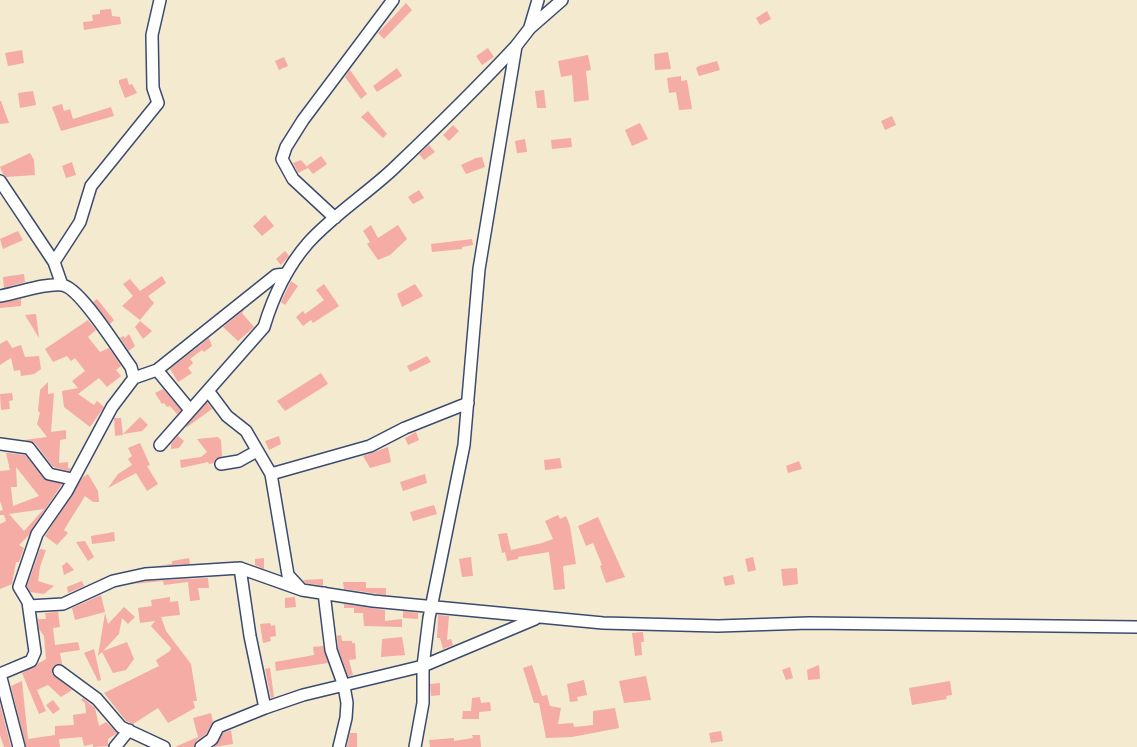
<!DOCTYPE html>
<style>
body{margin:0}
canvas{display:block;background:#f3ead0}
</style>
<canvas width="1137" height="747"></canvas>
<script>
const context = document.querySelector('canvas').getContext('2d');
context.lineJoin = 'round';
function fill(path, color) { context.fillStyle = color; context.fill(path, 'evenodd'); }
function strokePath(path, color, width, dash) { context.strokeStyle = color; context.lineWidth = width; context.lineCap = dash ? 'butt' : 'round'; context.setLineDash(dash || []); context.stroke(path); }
fill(new Path2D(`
 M 406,3 L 412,10 L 384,39 L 378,33 Z
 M 111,9 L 112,16 L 120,17 L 121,24 L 84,30 L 83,22 L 93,21 L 92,15 L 100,14 L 100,10 Z
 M 767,11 L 771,19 L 760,25 L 756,18 Z
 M 488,48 L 494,57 L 482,65 L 476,56 Z
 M 22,50 L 24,63 L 8,66 L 5,53 Z
 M 668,52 L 671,69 L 655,70 L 654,54 Z
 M 588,55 L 591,70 L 586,71 L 589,100 L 574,102 L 572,75 L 561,77 L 558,61 Z
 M 284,57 L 288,66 L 279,70 L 275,61 Z
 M 717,61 L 720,70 L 699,76 L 696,68 L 699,66 Z
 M 397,68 L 402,76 L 377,92 L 373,86 Z
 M 350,70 L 367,94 L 361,99 L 345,77 Z
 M 681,76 L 681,81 L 687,80 L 692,109 L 679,110 L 676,92 L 669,93 L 667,78 Z
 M 127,78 L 129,85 L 132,84 L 137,93 L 125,98 L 119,83 L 119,80 Z
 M 544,90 L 546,108 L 537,108 L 535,91 Z
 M 33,91 L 36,105 L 20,108 L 18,93 Z
 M 0,101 L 1,101 L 9,123 L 0,124 Z
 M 62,104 L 64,111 L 70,109 L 73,119 L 111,107 L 114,116 L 61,131 L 52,107 Z
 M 368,111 L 387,134 L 383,138 L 361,117 Z
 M 892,116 L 896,125 L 885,130 L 881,121 Z
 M 640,123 L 648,139 L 632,146 L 625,130 Z
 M 453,125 L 459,131 L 449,141 L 443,135 Z
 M 571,138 L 572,147 L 552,149 L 551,140 Z
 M 525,139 L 527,152 L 517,153 L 515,141 Z
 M 429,145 L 435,152 L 424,160 L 419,154 Z
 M 30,153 L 34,160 L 35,175 L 6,177 L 3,174 L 0,167 Z
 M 321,156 L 327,164 L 313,174 L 308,168 L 298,173 L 293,163 L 301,160 L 308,168 L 307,166 Z
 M 482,157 L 485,167 L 466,174 L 461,165 L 476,158 Z
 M 72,162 L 76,175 L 66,178 L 62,166 Z
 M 419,190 L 424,198 L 413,204 L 408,197 Z
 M 265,215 L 274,226 L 262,236 L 253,226 Z
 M 371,225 L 378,238 L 398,225 L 407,239 L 390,255 L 378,260 L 367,244 L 370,242 L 363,231 Z
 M 18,231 L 23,240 L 3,249 L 0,239 Z
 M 472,239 L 473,245 L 462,247 L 462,249 L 432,252 L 431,244 Z
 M 285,251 L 289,256 L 281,265 L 276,259 Z
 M 24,274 L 25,282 L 4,288 L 3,277 Z
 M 162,276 L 166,283 L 148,296 L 154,303 L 140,320 L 122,306 L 133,296 L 123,284 L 130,279 L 140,291 Z
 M 291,281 L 298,286 L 285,305 L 281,302 Z
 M 324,284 L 339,306 L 313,323 L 311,320 L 303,326 L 296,317 L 303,311 L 305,314 L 324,300 L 316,290 Z
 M 415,284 L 423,296 L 402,307 L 397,294 Z
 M 21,299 L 21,306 L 0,308 L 0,303 Z
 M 97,299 L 114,320 L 110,324 L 93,302 Z
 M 245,309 L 242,313 L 254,327 L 238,341 L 223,327 Z
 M 36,314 L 39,338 L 25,315 Z
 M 88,320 L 96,330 L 88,337 L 100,352 L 109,348 L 121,366 L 116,370 L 121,376 L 107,387 L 99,378 L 78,394 L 94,405 L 97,401 L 104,407 L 90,427 L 64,407 L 62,391 L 78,388 L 72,381 L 85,371 L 75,358 L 71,361 L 67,356 L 53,362 L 45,349 Z
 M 140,321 L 152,331 L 143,339 L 135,327 Z
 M 129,334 L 135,346 L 129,351 L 120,338 L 123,336 L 125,338 Z
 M 209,338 L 212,346 L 204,352 L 202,350 L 190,359 L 193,363 L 188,368 L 192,373 L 178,382 L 170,369 Z
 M 7,340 L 12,348 L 21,345 L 25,357 L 39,356 L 41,369 L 34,374 L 21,376 L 20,370 L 14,371 L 11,358 L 0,365 L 0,344 Z
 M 427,356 L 431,362 L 410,372 L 407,366 Z
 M 321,373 L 328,384 L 285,411 L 277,401 Z
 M 48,382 L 48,394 L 54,393 L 51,432 L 66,430 L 66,439 L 60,440 L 59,463 L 68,462 L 68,468 L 71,468 L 69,471 L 53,467 L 35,443 L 24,440 L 47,437 L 37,424 L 40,413 L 38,411 L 40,390 Z
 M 163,389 L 181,410 L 177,414 L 170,406 L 167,407 L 164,403 L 162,404 L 155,393 Z
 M 12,393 L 13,400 L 9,401 L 10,409 L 1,410 L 0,394 Z
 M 207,402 L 212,409 L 187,427 L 186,426 Z
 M 140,417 L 148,425 L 142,431 L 123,434 Z
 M 114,418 L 121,418 L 123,435 L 115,436 Z
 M 416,432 L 419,440 L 408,445 L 405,438 Z
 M 178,436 L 184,441 L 179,448 L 171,449 L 171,444 Z
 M 279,436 L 281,444 L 269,450 L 265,441 Z
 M 218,437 L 221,440 L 222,456 L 216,459 L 214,463 L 209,464 L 208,462 L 181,468 L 180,460 L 201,457 L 207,452 L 197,439 Z
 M 140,443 L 150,465 L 147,466 L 158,484 L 147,491 L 136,473 L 108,488 L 118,474 L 132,465 L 128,459 L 132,456 L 128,448 Z
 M 388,447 L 391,462 L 370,468 L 363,456 Z
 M 0,452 L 25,455 L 44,479 L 62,484 L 28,536 L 19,545 L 24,548 L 19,562 L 16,562 L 12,584 L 0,589 L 0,524 L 6,521 L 4,515 L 0,515 L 0,511 L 3,510 L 0,501 L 0,471 L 10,470 L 6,453 ZM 16,467 L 39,496 L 13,506 L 11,487 L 17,487 ZM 44,509 L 24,531 L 9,514 Z
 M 560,458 L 562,468 L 545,470 L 544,460 Z
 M 799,461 L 802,469 L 788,473 L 786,466 Z
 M 88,474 L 98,491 L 99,502 L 93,502 L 85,496 L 64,530 L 68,533 L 57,545 L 45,536 L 83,477 Z
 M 425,474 L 427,483 L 403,491 L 400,482 Z
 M 434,505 L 437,514 L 413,521 L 410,512 Z
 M 558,515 L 560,519 L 566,516 L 570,526 L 576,564 L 563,566 L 565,589 L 554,590 L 549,552 L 518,557 L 518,559 L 507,561 L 505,552 L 502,553 L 498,534 L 507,533 L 511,550 L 542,543 L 553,539 L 545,521 Z
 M 598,517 L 625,577 L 606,583 L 600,566 L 602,565 L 593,543 L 586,546 L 578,526 Z
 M 114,532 L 115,541 L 92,544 L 91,536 Z
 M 85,541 L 94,557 L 88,561 L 76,542 Z
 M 40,549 L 46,550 L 40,567 L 38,581 L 54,586 L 44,594 L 30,592 L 27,586 Z
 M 471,557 L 473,576 L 462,577 L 459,559 Z
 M 753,557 L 756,570 L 748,572 L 745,559 Z
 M 189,558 L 190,564 L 155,566 L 172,564 L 172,561 Z
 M 264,558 L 264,569 L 255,565 L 255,559 Z
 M 67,562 L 74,570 L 64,575 L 62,566 Z
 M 797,568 L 798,584 L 783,586 L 781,569 Z
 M 733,575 L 735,584 L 725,586 L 723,577 Z
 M 208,578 L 209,588 L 198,588 L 200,600 L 190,601 L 188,582 L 164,585 L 163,581 L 134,584 L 146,581 Z
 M 323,579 L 323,586 L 306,583 L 303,580 Z
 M 82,581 L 84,586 L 68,593 L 67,587 Z
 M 343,582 L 366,582 L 366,588 L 386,588 L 386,595 L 344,589 Z
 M 101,595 L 105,612 L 75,620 L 72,608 Z
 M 170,597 L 170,602 L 178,601 L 180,615 L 161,617 L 166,631 L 191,664 L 197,701 L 193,701 L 195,708 L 168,723 L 158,708 L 133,724 L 126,721 L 104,693 L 159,666 L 156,660 L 170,651 L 171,648 L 151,626 L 155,621 L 140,623 L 138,608 L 152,606 L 151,600 Z
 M 295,597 L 296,607 L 285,608 L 285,598 Z
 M 344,604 L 385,610 L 385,621 L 402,619 L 402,627 L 364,626 L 363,613 L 354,613 L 354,608 L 344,608 Z
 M 124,607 L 135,617 L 128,624 L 122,618 L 119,634 L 103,651 L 127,642 L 134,659 L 126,670 L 113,673 L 102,652 L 98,656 L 105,613 L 108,624 Z
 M 403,611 L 418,613 L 418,619 L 403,618 Z
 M 58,612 L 60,627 L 53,628 L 55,645 L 78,642 L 80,650 L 60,653 L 62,664 L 53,666 L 52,674 L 72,690 L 61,697 L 48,685 L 37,690 L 46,711 L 39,714 L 22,673 L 46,659 L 44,636 L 39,629 L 38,619 L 46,619 L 45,613 Z
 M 438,615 L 449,616 L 447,640 L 451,639 L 453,645 L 456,644 L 443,649 L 440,638 L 437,638 Z
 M 270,623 L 271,626 L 275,625 L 276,636 L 270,637 L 271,641 L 263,643 L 260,624 Z
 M 643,632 L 644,642 L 641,642 L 642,655 L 635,656 L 632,633 Z
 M 341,635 L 342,641 L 352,641 L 352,643 L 355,643 L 356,659 L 349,660 L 353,675 L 348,676 L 338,648 L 337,636 Z
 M 402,637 L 405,655 L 381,657 L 382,639 Z
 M 323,646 L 328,663 L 276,671 L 275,662 L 314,655 L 313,647 Z
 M 94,649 L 101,680 L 98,681 L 84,653 Z
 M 532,665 L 542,696 L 547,695 L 550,706 L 561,708 L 558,724 L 573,723 L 574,727 L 593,725 L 593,711 L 615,708 L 619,728 L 572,737 L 546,738 L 539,703 L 534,703 L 523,668 Z
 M 819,665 L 820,679 L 808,680 L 807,670 Z
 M 790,667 L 793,678 L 786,680 L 782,670 Z
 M 270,668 L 274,697 L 271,698 L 265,669 Z
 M 646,676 L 651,700 L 624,703 L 619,681 Z
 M 584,680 L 587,695 L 577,697 L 578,701 L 570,702 L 567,684 Z
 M 22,681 L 28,739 L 55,735 L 55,726 L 74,725 L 73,715 L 86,713 L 85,703 L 81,700 L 83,698 L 95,708 L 99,726 L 106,722 L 117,733 L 108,739 L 108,746 L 93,747 L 93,744 L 84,746 L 82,737 L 59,739 L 60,747 L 26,747 L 11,686 Z
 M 950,681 L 952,695 L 946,696 L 947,699 L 912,705 L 909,688 Z
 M 440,683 L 440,695 L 431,696 L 430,684 Z
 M 480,697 L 481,703 L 490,702 L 491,711 L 479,712 L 479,719 L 462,719 L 463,711 L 471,711 L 472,698 Z
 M 53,700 L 60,709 L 53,714 L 46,705 Z
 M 0,704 L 11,747 L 4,747 L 0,735 Z
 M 211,713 L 213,722 L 206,734 L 196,741 L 194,747 L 175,747 L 198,737 L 193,718 Z
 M 231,730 L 233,744 L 214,747 L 223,733 Z
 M 721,731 L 723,741 L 711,743 L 709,733 Z
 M 350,733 L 357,733 L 357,747 L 347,747 Z
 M 472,735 L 480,735 L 481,747 L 430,747 L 429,740 L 454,738 L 454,741 L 473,738 Z`), '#f5aca5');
const minor = new Path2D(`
 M 530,27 L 538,0
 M 0,181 L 54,262
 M 335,218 L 293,179 L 282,159 L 286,147 L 303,120 L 393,0
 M 62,285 L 54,262 L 80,222 L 91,186 L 158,103 L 153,88 L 152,35 L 160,0
 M 0,296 C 19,293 43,283 62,285 C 80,287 119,351 131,367 L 134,378 L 112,407 L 67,491 L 37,534 L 19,587 L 28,602 L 35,652 L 31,661 L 0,674
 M 157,370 L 190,410
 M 134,378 L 157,370 L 276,275 L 286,274
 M 209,392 L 227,416 L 246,431 L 271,474 L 288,575 L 301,589
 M 0,444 L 29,448 L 49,474 L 72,479
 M 160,445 L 264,327 C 273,297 288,266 308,243 C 332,216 365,195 392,170 C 434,130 476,89 516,46
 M 221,464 L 239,461 L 257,451
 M 271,474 L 370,446 L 405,428 L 468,403
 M 324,593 L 331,650 L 344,686 L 347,703 L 346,718 L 339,747
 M 29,606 L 63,604 L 113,581 L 145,574 L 240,568 L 302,590 L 373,601 L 603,623 L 718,626 L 809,623 L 1137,627
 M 59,671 L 97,699 L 121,727 L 164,747
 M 0,674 L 19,747
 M 265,708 L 303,695 L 423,666 L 535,619
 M 115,747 L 129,730
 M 201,747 L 212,739 L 218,727 L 265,708 L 250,636 L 240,568
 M 415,747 L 423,703 L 423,666 L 429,618 L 464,445 L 479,269 L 516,46 L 530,28 L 562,0`);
strokePath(minor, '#3b4b6f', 14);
strokePath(minor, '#fff', 11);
</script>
